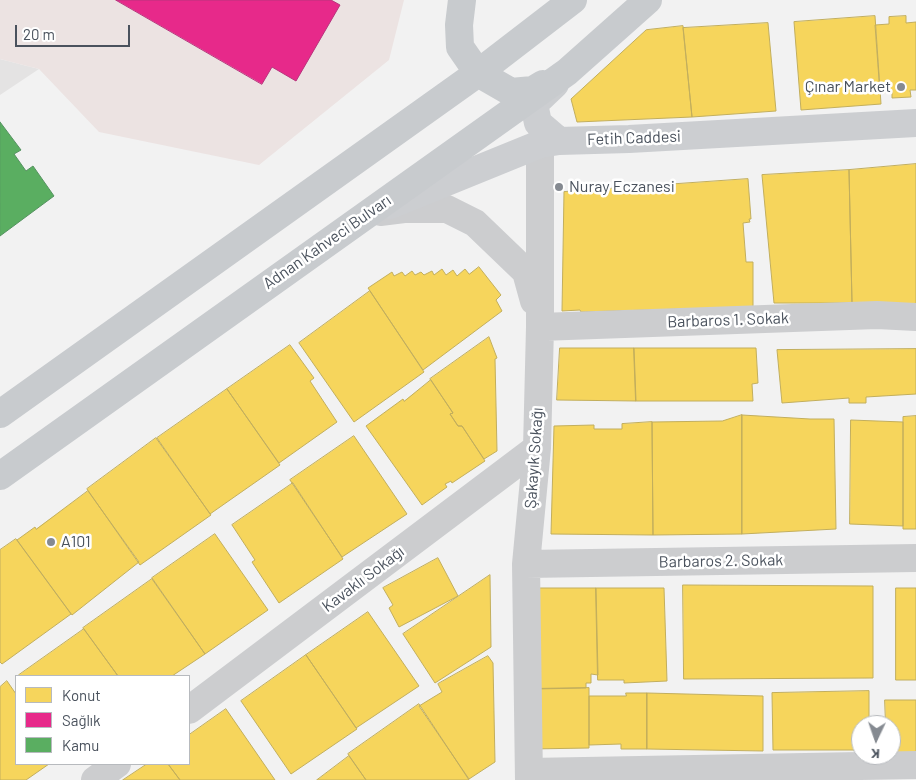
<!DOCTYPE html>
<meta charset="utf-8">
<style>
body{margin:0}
#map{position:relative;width:916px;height:780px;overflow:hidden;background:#f2f2f2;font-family:Barlow,sans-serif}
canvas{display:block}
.legend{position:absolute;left:15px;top:675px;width:175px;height:90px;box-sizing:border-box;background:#fff;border:1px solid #b7babe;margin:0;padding:6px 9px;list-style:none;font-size:15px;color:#4a525d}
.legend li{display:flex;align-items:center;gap:10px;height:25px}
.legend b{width:25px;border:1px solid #b7babe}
.north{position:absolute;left:851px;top:715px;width:50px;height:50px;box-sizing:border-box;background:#fff;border:1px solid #b7babe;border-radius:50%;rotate:183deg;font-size:14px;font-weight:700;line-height:20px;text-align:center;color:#4a525d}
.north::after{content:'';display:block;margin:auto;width:18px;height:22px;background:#858a91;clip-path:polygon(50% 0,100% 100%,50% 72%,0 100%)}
.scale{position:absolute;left:15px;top:25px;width:115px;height:22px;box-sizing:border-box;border:2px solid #4a525d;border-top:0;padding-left:6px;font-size:15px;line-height:18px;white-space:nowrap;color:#4a525d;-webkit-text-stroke:4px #fff;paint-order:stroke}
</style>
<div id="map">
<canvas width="916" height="780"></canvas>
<ul class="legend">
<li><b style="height:14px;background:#f6d55c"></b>Konut</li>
<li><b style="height:14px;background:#e7298a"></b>Sağlık</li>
<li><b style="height:14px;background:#5aae61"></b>Kamu</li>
</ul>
<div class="north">K</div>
<div class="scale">20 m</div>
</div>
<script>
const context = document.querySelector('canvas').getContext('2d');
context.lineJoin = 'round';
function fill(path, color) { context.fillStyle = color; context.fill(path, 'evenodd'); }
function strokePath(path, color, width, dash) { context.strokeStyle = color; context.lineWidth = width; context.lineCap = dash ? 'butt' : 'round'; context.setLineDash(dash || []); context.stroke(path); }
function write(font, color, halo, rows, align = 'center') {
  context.font = font + ' Barlow,sans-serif'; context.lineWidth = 5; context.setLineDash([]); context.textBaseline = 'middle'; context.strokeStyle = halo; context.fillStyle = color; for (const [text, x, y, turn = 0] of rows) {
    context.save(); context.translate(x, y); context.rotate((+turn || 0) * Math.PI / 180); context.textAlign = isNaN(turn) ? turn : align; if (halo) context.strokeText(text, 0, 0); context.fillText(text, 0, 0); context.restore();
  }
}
fill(new Path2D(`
 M 0,59 L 39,69 L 0,95 Z`), '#e4e3e3');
fill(new Path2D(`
 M 0,0 L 404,0 L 389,60 L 259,165 L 99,132 L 39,69 L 0,59 Z`), '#ece3e2');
const homes = new Path2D(`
 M 875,16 L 881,104 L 801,110 L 794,22 Z
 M 906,16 L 906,23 L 916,22 L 916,90 L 910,90 L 911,97 L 892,98 L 892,92 L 880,93 L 875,25 L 889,24 L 889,17 Z
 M 768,23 L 776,111 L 692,117 L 683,28 Z
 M 683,26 L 692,117 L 577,122 L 571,99 L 646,30 Z
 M 916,164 L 916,307 L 852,303 L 849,170 Z
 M 849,170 L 852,303 L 774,303 L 762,175 Z
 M 748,179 L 751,219 L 749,219 L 750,222 L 743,223 L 746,262 L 753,262 L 753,307 L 581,312 L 580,310 L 562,311 L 564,192 Z
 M 479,267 L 501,295 L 496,300 L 502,311 L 423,370 L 368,288 L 392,272 L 394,276 L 402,272 L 405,276 L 412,271 L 415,275 L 421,272 L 424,275 L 432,271 L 434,275 L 442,269 L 446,275 L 453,270 L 457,276 L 465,269 L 469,274 Z
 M 370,291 L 424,372 L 354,422 L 299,343 Z
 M 489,337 L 497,358 L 495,359 L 497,451 L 484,459 L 462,426 L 458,426 L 450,414 L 453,413 L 430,379 Z
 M 290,345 L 314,378 L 310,381 L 337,422 L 279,463 L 227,389 Z
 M 560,348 L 634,348 L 636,401 L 557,400 Z
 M 634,348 L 756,348 L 758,383 L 752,384 L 753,401 L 636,401 Z
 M 916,349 L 916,394 L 866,397 L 866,403 L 849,403 L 849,398 L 782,403 L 777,350 Z
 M 431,380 L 453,413 L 450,414 L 458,426 L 462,426 L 485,461 L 452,483 L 451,481 L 445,484 L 447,487 L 422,505 L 366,426 L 403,399 L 404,401 Z
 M 227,389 L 280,465 L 210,514 L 157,438 Z
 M 742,415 L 810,419 L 834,419 L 836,529 L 742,534 Z
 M 742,415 L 742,534 L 653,535 L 652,422 L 722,421 Z
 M 916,416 L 916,529 L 903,529 L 903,417 Z
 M 851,420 L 903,422 L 903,526 L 850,524 Z
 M 652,422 L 653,535 L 551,534 L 554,426 L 594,425 L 594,429 L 622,429 L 622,424 Z
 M 354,436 L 407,514 L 342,557 L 290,480 Z
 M 156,438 L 211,515 L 140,565 L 87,489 Z
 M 293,483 L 343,559 L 279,603 L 252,562 L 255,560 L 232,525 Z
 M 88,491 L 139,562 L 72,615 L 17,540 L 35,527 L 36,529 Z
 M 215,534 L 268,610 L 205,654 L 152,578 Z
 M 16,539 L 71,614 L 2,664 L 0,662 L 0,550 Z
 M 438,558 L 458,596 L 399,627 L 389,608 L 393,605 L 383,588 Z
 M 490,575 L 491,647 L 435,683 L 403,634 Z
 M 152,579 L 205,654 L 172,676 L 118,676 L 83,628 Z
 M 683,585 L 873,586 L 873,678 L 684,679 Z
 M 531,588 L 596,588 L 598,675 L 591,674 L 591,683 L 586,683 L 586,688 L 534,689 Z
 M 596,588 L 664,588 L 667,681 L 624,683 L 624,680 L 598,680 Z
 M 896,588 L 916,588 L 916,680 L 896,680 Z
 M 368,612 L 419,686 L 356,728 L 306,655 Z
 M 84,629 L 118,676 L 20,676 L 19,675 Z
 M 306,655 L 357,729 L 291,774 L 241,701 Z
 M 488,656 L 493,663 L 495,762 L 469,779 L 419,706 L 442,692 L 438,684 Z
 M 7,681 L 16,694 L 16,764 L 49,764 L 26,780 L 0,780 L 0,687 Z
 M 589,688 L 589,748 L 530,749 L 530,689 Z
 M 869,691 L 869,725 L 861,725 L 861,750 L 773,750 L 772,693 Z
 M 626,693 L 647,693 L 647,749 L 621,749 L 621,744 L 589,745 L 589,696 L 626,696 Z
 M 647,693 L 763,696 L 763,751 L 647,749 Z
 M 885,700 L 916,700 L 916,753 L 891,753 L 891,725 L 886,725 Z
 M 419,704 L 469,780 L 366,780 L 348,754 Z
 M 226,709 L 275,780 L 180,780 L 168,764 L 189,764 L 189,735 Z
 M 349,756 L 366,780 L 317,780 Z
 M 147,764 L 168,764 L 180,780 L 123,780 Z`);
fill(homes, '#f6d55c');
strokePath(homes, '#c2ae5c', 1);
const health = new Path2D(`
 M 116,0 L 331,0 L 340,5 L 296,81 L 272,67 L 262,84 Z`);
fill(health, '#e7298a');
strokePath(health, '#b8357c', 1);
const public = new Path2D(`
 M 0,122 L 21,150 L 14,154 L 26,171 L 33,166 L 54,196 L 0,236 Z`);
fill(public, '#5aae61');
strokePath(public, '#559260', 1);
strokePath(new Path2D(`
 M 380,212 L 404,209 L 447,209 L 475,223 L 526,272 L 534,301
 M 540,327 L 877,315 L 916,317
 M 526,564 L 916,558
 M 189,710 L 537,448
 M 529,772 L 916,765
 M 95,780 L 117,764
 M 529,780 L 526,564 L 537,448 L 540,327 L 540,144`), '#cccdcf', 28);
strokePath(new Path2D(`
 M 555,84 L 534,104 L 538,123 L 559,141
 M 390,205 L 540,144 L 559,141 L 629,139 L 916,123`), '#ccced1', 28);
strokePath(new Path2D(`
 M 462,0 L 459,25 L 460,47 L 478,73 L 511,92 L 533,90 L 543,84
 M 0,414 L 478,73 L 573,0
 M 0,476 L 567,72 L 648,0`), '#c8cbce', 28);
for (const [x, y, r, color] of [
 [901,87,5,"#858a91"],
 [559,187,5,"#858a91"],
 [51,542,5,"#858a91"]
]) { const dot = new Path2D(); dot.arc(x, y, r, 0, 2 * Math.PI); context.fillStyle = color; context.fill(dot); strokePath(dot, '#fff', 2); }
write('16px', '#4a525d', '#fff', [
 ["Çınar Market",891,87,"right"],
 ["Nuray Eczanesi",569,187],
 ["A101",61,542]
], 'left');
write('16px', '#4a525d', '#fff', [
 ["Fetih Caddesi",634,138,-2],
 ["Adnan Kahveci Bulvarı",327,242,-35],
 ["Barbaros 1. Sokak",728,320,-2],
 ["Şakayık Sokağı",534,458,-86],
 ["Barbaros 2. Sokak",721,561,-1],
 ["Kavaklı Sokağı",363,579,-37]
]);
</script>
